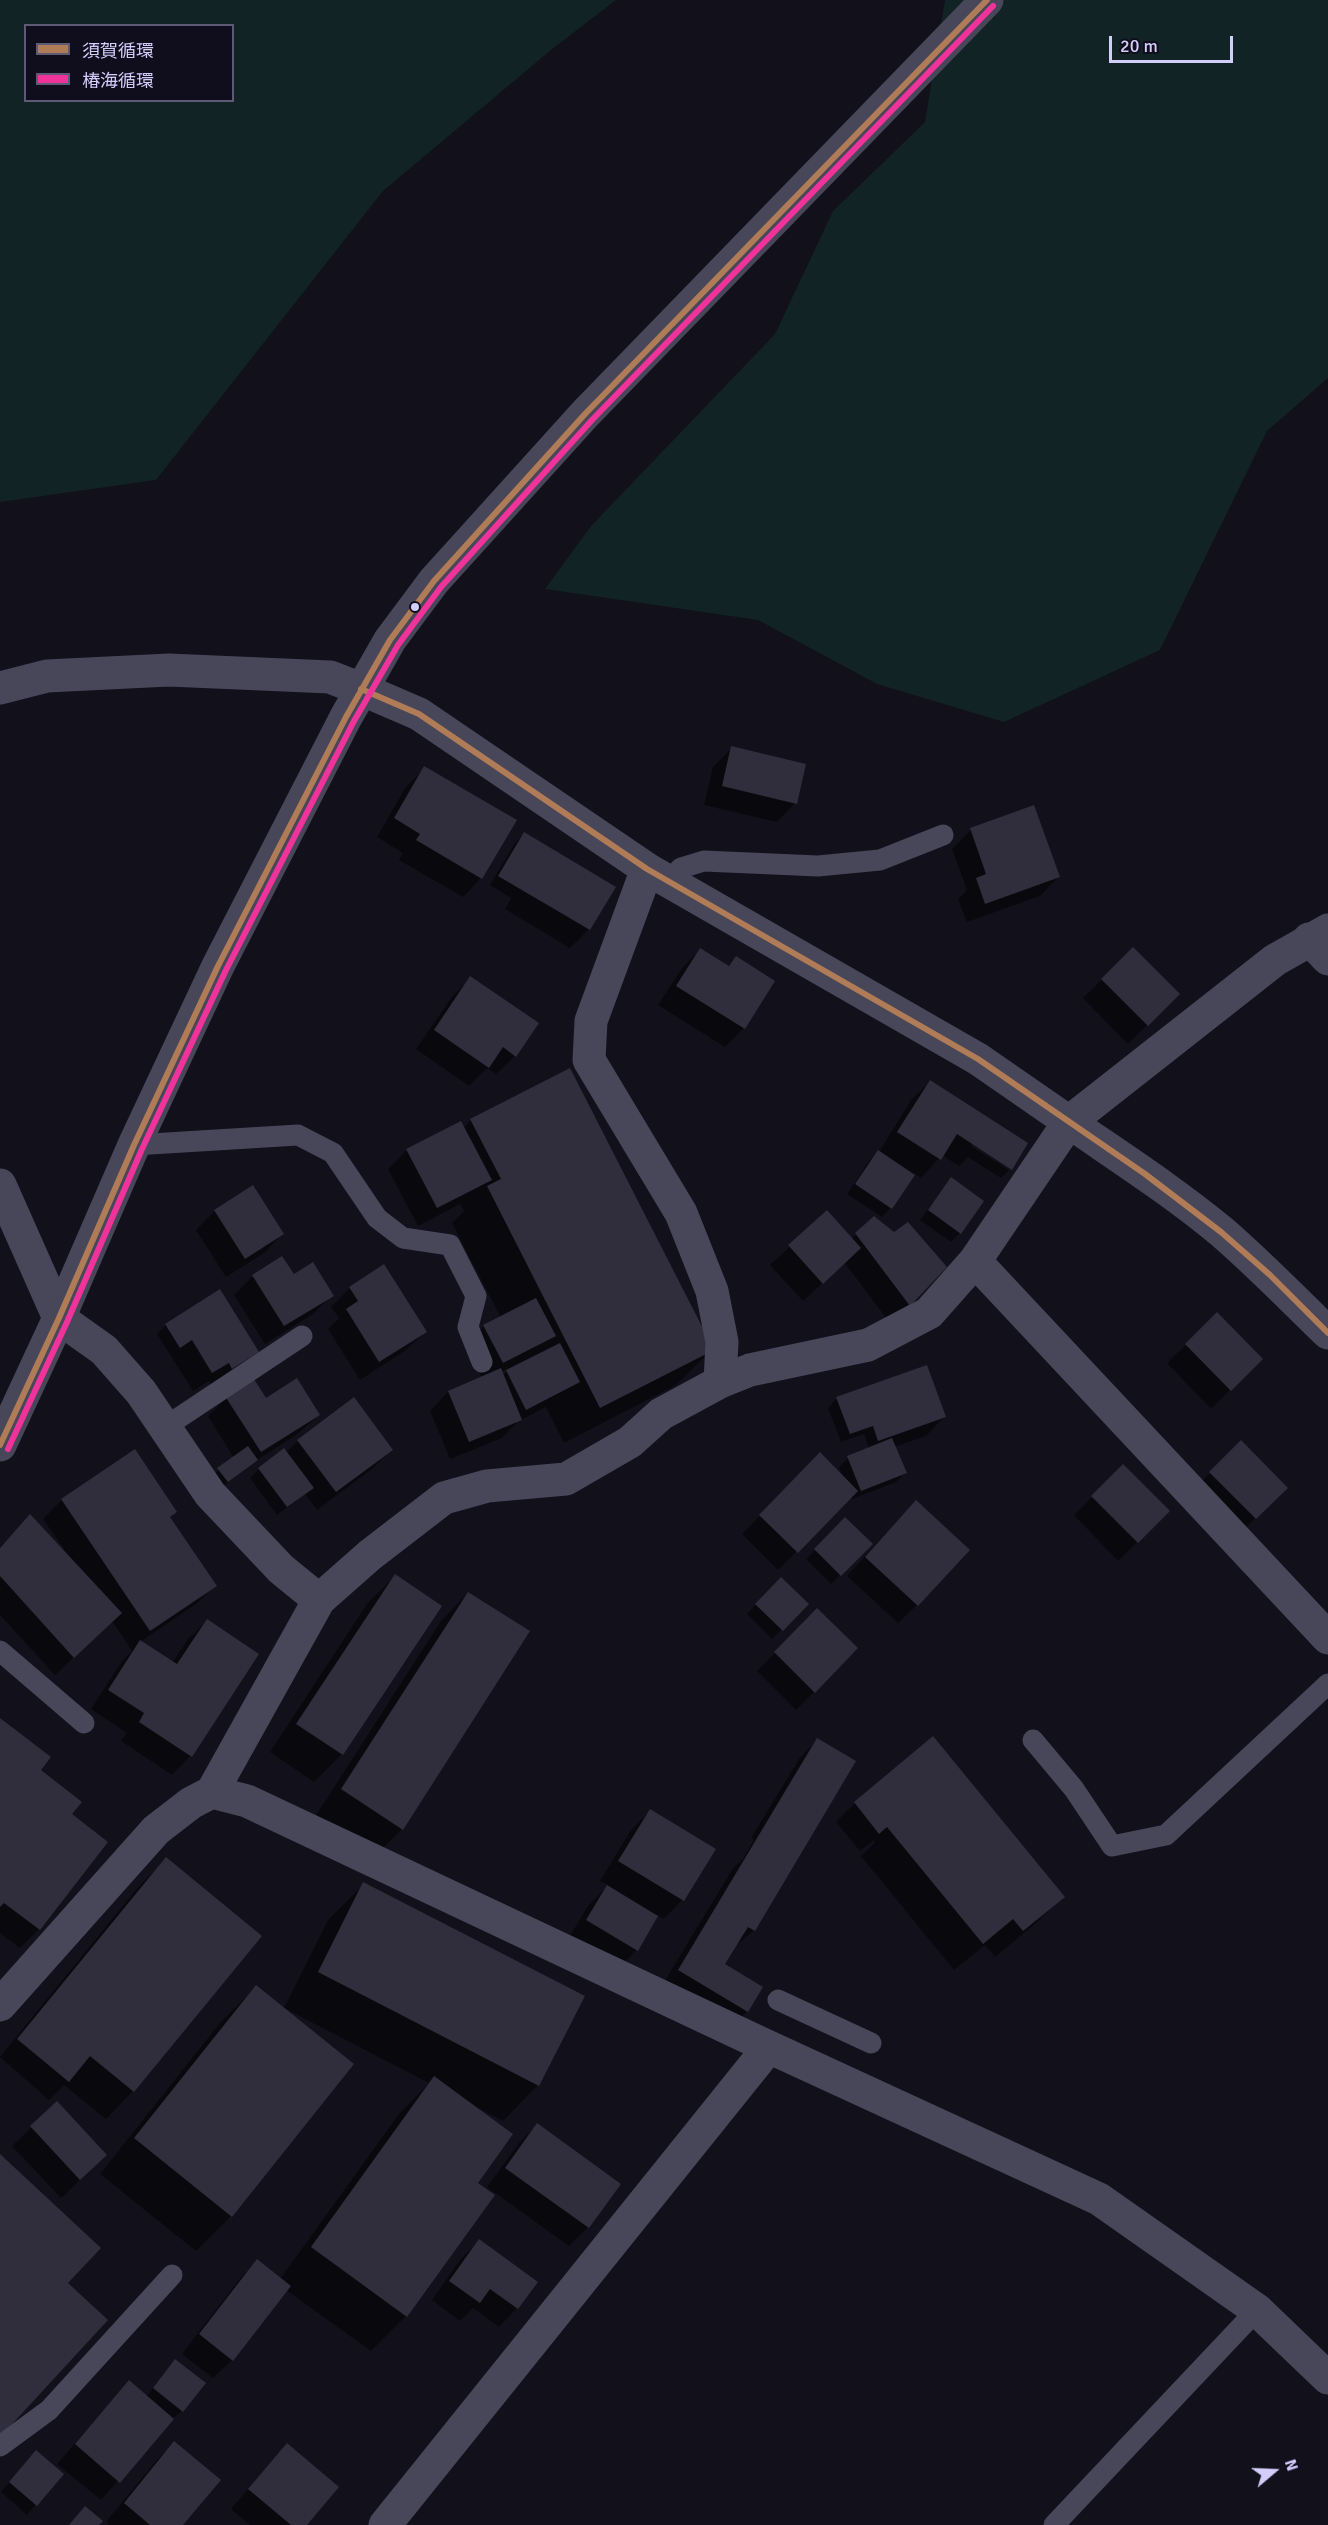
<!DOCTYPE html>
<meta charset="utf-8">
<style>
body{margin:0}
#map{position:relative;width:1328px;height:2525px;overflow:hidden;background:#12101a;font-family:Signika,"Noto Sans JP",sans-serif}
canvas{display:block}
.legend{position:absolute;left:24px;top:24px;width:210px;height:78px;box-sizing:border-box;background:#100d1d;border:2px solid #5e5a76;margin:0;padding:8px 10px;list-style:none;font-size:18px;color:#d3cdfb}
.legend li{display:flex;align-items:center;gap:12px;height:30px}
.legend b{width:30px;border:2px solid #5e5a76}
.north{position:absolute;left:1244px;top:2441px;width:60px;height:60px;-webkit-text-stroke:4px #100d1d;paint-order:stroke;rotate:71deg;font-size:16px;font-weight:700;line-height:24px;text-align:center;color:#d3cdfb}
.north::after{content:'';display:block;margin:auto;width:21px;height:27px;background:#d3cdfb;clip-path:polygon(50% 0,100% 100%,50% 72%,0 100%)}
.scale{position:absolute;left:1109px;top:36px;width:124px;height:27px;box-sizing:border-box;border:3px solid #d3cdfb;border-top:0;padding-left:8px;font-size:18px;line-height:21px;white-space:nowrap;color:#d3cdfb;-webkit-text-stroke:4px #100d1d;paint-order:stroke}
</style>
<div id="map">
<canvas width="1328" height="2525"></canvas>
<ul class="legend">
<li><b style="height:8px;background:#b07c57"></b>須賀循環</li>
<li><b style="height:8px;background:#ef339a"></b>椿海循環</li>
</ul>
<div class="north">N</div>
<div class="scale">20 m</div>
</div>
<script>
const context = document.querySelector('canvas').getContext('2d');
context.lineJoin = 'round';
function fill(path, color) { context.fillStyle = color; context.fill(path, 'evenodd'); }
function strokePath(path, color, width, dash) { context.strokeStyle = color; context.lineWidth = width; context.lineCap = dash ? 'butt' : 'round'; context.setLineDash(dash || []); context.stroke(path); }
fill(new Path2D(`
 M 0,0 L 616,0 L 551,50 L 383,191 L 156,480 L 0,502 ZM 26,26 L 232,26 L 232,100 L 26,100 Z
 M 945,0 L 1328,0 L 1328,378 L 1267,431 L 1160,650 L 1004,722 L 877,684 L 758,620 L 545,589 L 591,526 L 775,334 L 833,211 L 925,122 Z`), '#112324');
fill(new Path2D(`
 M 732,748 L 795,803 L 777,822 L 704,805 L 713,767 Z
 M 425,768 L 481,878 L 463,897 L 399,860 L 403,853 L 377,837 L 406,787 Z
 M 1034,807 L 1058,877 L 1040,896 L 967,922 L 958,899 L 967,890 L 952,849 L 971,830 Z
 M 524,834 L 589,929 L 570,948 L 505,909 L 511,898 L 490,885 L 515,843 Z
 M 1133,949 L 1178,994 L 1128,1044 L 1083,998 Z
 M 700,950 L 727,967 L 736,958 L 773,981 L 744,1028 L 725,1047 L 658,1005 L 682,968 Z
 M 470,978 L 515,1056 L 496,1074 L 487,1068 L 469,1086 L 416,1049 L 452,997 Z
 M 569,1070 L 712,1350 L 676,1385 L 564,1443 L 546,1407 L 517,1422 L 502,1438 L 450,1459 L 430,1411 L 448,1392 L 482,1378 L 465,1345 L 484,1326 L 501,1318 L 452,1223 L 464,1211 L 460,1204 L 418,1226 L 388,1169 L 407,1150 L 463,1128 L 470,1121 ZM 510,1368 L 503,1375 L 501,1372 Z
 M 930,1082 L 973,1143 L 971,1146 L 1009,1170 L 1001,1178 L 968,1157 L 959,1166 L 942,1155 L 921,1178 L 914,1173 L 891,1208 L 882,1217 L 847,1194 L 869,1161 L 879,1152 L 911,1100 Z
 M 951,1179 L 960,1233 L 951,1242 L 920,1220 Z
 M 215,1211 L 282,1234 L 264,1253 L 226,1277 L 196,1230 Z
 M 827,1212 L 851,1239 L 874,1218 L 894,1234 L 945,1267 L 890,1323 L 845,1263 L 803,1301 L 770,1265 Z
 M 384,1266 L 425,1332 L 406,1350 L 360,1380 L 328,1329 L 339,1318 L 331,1307 L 350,1288 Z
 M 253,1276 L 293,1276 L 332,1295 L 313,1314 L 265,1344 L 234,1295 Z
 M 1217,1314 L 1261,1359 L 1211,1409 L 1167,1363 Z
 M 166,1325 L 257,1352 L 239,1370 L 213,1387 L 209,1381 L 193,1391 L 157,1334 Z
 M 226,1398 L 318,1415 L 299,1433 L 254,1462 L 218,1490 L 209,1478 L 234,1458 L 208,1416 Z
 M 837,1398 L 944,1417 L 926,1436 L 894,1447 L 905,1473 L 896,1482 L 852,1499 L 851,1496 L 778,1570 L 742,1534 L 820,1455 L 843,1478 L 839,1467 L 848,1458 L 869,1449 L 864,1434 L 841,1442 L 828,1408 Z
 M 298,1441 L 391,1450 L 372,1469 L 317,1510 L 305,1494 L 277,1515 L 250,1478 L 259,1469 L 285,1453 Z
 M 1241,1442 L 1286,1488 L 1236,1537 L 1191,1492 Z
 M 1123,1466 L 1168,1511 L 1118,1561 L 1074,1515 Z
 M 62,1500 L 169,1518 L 215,1586 L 196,1604 L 140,1642 L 172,1663 L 188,1639 L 207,1621 L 257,1654 L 190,1756 L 172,1775 L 121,1741 L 127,1733 L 91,1709 L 122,1661 L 132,1651 L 112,1621 L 55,1675 L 0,1615 L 0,1547 L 30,1516 L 62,1550 L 64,1549 L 43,1519 Z
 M 845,1519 L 871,1544 L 831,1584 L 806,1559 Z
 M 897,1521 L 917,1605 L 898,1623 L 847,1576 Z
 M 395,1576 L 342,1754 L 314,1782 L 270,1752 L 367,1604 Z
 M 781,1579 L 807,1604 L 772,1639 L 747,1614 Z
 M 468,1593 L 402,1829 L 375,1856 L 315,1817 L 441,1621 Z
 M 817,1610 L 814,1692 L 796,1710 L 757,1671 Z
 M 0,1719 L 70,1814 L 106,1842 L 39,1929 L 20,1948 L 0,1933 Z
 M 933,1739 L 1063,1897 L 1035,1924 L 995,1957 L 985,1945 L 954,1970 L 861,1856 L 875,1842 L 874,1840 L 860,1851 L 836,1822 L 855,1803 Z
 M 817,1740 L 754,1930 L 733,1948 L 723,1965 L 747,2011 L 738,2021 L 660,1989 L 733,1868 L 743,1859 L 754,1840 L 751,1838 L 799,1759 Z
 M 650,1811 L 713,1849 L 682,1900 L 664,1919 L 657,1915 L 636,1950 L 618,1969 L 568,1939 L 588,1906 L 608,1885 L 600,1881 L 631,1830 Z
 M 167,1859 L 260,1936 L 133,2091 L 106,2119 L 64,2085 L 49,2100 L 0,2057 L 139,1886 Z
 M 364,1884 L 538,2085 L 503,2121 L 478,2108 L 476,2183 L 406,2316 L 371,2351 L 286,2290 L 232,2360 L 213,2378 L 182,2354 L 239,2280 L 257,2261 L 280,2279 L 399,2114 L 429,2083 L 284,2008 L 328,1920 Z
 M 256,1987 L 231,2216 L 196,2251 L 100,2174 L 220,2023 Z
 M 57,2103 L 87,2173 L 61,2198 L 12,2146 Z
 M 537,2125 L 619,2184 L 588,2227 L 569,2246 L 487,2187 L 519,2143 Z
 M 479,2241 L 517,2308 L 499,2327 L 473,2308 L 460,2321 L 432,2300 L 460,2260 Z
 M 175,2361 L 182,2411 L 172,2419 L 101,2500 L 57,2464 L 129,2382 L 146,2397 Z
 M 174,2443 L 181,2525 L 109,2525 L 106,2522 L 156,2461 Z
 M 287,2445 L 305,2525 L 250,2525 L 231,2509 Z
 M 36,2452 L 62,2474 L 27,2515 L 1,2492 Z`), '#0007');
fill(new Path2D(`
 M 731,746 L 806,764 L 797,804 L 722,786 Z
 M 424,766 L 517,820 L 482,879 L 416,840 L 420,834 L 394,818 Z
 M 1034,805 L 1060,877 L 985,904 L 976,878 L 986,874 L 970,828 Z
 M 524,832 L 616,887 L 590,930 L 498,876 Z
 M 1133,947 L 1180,994 L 1148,1026 L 1101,979 Z
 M 700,948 L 729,966 L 736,956 L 775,981 L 745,1029 L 676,986 Z
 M 470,976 L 539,1023 L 516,1057 L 503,1047 L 489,1068 L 434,1030 Z
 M 570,1068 L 714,1350 L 600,1408 L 487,1186 L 501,1179 L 470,1119 Z
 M 930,1080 L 1028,1143 L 1012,1170 L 957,1134 L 941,1160 L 897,1132 Z
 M 461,1121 L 492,1180 L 437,1208 L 406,1149 Z
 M 878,1150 L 915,1175 L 892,1209 L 855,1184 Z
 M 951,1177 L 984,1201 L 961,1234 L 928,1210 Z
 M 253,1185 L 284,1234 L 245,1259 L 214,1210 Z
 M 827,1210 L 861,1248 L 823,1284 L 788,1245 Z
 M 874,1216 L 894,1232 L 908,1222 L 947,1267 L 910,1306 L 855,1233 Z
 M 282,1256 L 294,1274 L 313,1262 L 334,1296 L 284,1326 L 252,1275 Z
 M 384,1264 L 427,1332 L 379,1362 L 346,1309 L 358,1301 L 349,1287 Z
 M 220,1289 L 259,1352 L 232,1369 L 229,1363 L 212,1373 L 192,1340 L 180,1348 L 165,1324 Z
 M 536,1298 L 556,1336 L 503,1363 L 483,1325 Z
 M 1217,1312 L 1263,1359 L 1231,1391 L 1185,1344 Z
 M 560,1343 L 580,1382 L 526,1410 L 506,1370 Z
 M 927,1365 L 946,1417 L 878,1441 L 873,1426 L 850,1434 L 836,1397 Z
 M 501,1368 L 522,1420 L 469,1442 L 448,1391 Z
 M 297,1378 L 320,1415 L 261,1452 L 225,1396 L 254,1379 L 266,1398 Z
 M 354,1397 L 393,1450 L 336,1492 L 297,1440 Z
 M 892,1438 L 907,1473 L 861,1491 L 847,1456 Z
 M 1241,1440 L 1288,1488 L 1256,1519 L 1209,1472 Z
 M 248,1446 L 258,1460 L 228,1482 L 217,1468 Z
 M 284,1448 L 314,1488 L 287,1507 L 258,1468 Z
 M 135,1449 L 177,1512 L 170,1517 L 217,1586 L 150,1631 L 61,1499 Z
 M 820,1452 L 858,1491 L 798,1553 L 759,1515 Z
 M 1123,1464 L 1170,1511 L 1138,1543 L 1091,1496 Z
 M 916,1500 L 970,1550 L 918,1606 L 865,1557 Z
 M 30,1514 L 122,1613 L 74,1658 L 0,1576 L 0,1548 Z
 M 845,1517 L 873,1544 L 841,1576 L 814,1549 Z
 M 395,1574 L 442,1606 L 343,1755 L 296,1724 Z
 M 781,1577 L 809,1604 L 783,1631 L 755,1604 Z
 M 468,1592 L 530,1631 L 403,1830 L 341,1789 Z
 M 817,1608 L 858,1648 L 815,1693 L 774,1652 Z
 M 207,1619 L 259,1654 L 192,1757 L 139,1722 L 144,1713 L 108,1690 L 140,1640 L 177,1664 Z
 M 0,1718 L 51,1757 L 41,1770 L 82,1802 L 72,1814 L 108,1842 L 40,1930 L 4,1903 L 0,1907 Z
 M 933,1736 L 1065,1897 L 1023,1931 L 1013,1919 L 983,1944 L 887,1827 L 879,1834 L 854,1802 Z
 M 817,1738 L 856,1761 L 755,1931 L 748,1927 L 725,1964 L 763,1987 L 748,2012 L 678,1970 Z
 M 650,1809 L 716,1849 L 684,1901 L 618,1861 Z
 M 166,1857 L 262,1936 L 134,2092 L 90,2056 L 69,2082 L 17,2039 Z
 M 363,1882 L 585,1996 L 539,2086 L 318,1972 Z
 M 607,1885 L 658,1916 L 638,1951 L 586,1920 Z
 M 256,1985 L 354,2064 L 232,2217 L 134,2138 Z
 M 434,2076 L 513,2134 L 478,2183 L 495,2195 L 407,2317 L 311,2247 Z
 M 57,2101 L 107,2155 L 80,2180 L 30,2126 Z
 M 537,2123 L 621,2184 L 589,2228 L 505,2168 Z
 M 0,2154 L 101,2248 L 68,2283 L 108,2320 L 2,2435 L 0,2433 Z
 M 479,2239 L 538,2282 L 518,2309 L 490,2289 L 480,2303 L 449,2281 Z
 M 257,2259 L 291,2286 L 233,2361 L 199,2334 Z
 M 175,2359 L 206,2383 L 183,2412 L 153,2388 Z
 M 129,2380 L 174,2419 L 120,2483 L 75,2444 Z
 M 174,2441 L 221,2480 L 183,2525 L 150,2525 L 124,2503 Z
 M 287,2443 L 339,2487 L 307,2525 L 291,2525 L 248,2489 Z
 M 36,2450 L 64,2474 L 37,2506 L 9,2482 Z
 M 85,2506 L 103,2521 L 99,2525 L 69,2525 Z`), '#302e3c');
strokePath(new Path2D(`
 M 668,882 L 681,868 L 704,861 L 818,866 L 880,860 L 943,835
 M 134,1145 L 298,1135 L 333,1153 L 377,1218 L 403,1238 L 450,1245 L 476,1296 L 468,1327 L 482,1362
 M 165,1427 L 302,1336
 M 0,1651 L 84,1723
 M 1033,1740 L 1074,1789 L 1112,1846 L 1166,1835 L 1328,1684
 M 778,2000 L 871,2043
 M 0,2446 L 49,2410 L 172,2275
 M 1054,2525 L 1257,2310`), '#484659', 21);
strokePath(new Path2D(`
 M 0,688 L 47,676 L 169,670 L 330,677 L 361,689
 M 647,869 L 591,1021 L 589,1060 L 681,1213 L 712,1291 L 722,1342 L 720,1382
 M 1309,939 L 1328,959
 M 0,1185 L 59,1318 L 104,1350 L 141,1392 L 210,1494 L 281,1569 L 319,1600
 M 975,1261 L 1328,1638
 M 212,1792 L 247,1801 L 758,2042 L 1099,2199 L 1257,2310 L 1328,2378
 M 0,2005 L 156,1830 L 191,1803 L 212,1792 L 319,1600 L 370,1555 L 444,1498 L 487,1486 L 566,1479 L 630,1442 L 661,1414 L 720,1382 L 750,1370 L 868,1345 L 929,1313 L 975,1261 L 1069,1122 C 1121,1158 1174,1192 1222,1232 C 1259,1264 1293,1299 1328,1333
 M 385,2525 L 769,2047`), '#484659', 33);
strokePath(new Path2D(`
 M 361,689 L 419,714 L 647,869 L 978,1059 L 1069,1122 L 1275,960 L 1328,930
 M 0,1445 L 59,1318 L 134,1145 L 218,966 L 346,717 L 390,640 L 434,581 L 585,414 L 987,0`), '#484659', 33);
strokePath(new Path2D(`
 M 361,689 L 419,714 L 647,869 L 978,1059 L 1145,1174 L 1221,1232 L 1270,1275 L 1328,1333
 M 0,1445 L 59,1318 L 134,1145 L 218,966 L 346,717 L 390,640 L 434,581 L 585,414 L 987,0`), '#b07c57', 6);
strokePath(new Path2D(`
 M 8,1449 L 67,1322 L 142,1149 L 226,970 L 354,721 L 398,645 L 441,587 L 592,420 L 993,6`), '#ef339a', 6);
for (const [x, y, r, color] of [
 [415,607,5,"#d3cdfb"]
]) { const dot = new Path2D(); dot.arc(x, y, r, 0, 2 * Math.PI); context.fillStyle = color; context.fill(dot); strokePath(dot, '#100d1d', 2); }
</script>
